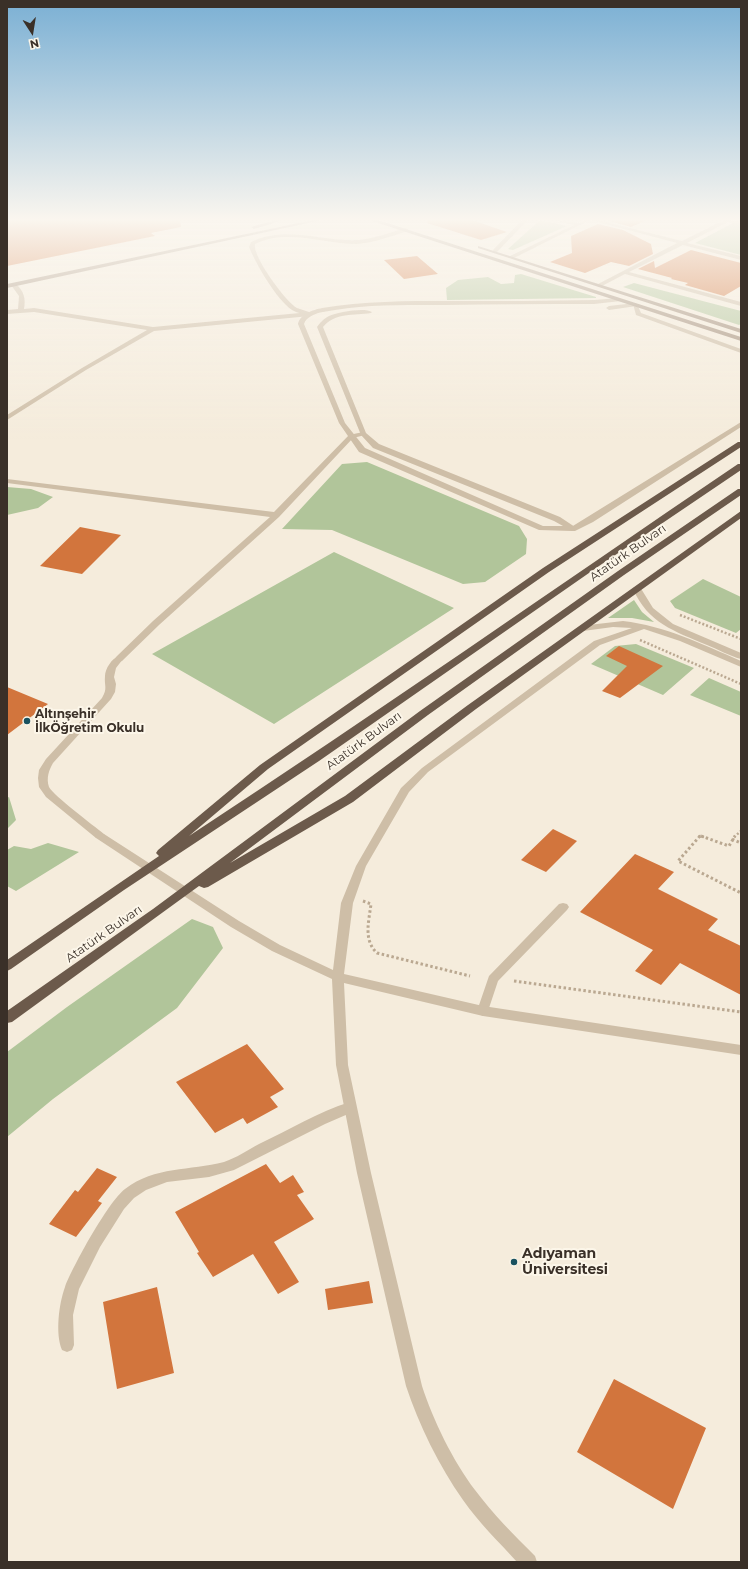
<!DOCTYPE html>
<meta charset="utf-8">
<style>
body{margin:0}
#map{position:relative;width:748px;height:1569px;overflow:hidden;background:#f5ecdc;font-family:Montserrat,sans-serif}
canvas{display:block}
.frame{position:absolute;inset:0;border:8px solid #3a3028;pointer-events:none}
.north{position:absolute;left:12px;top:12px;width:40px;height:40px;-webkit-text-stroke:3px #fcf6e9;paint-order:stroke;rotate:168deg;font-size:11px;font-weight:700;line-height:16px;text-align:center;color:#3a3028}
.north::after{content:'';display:block;margin:auto;width:14px;height:18px;background:#3a3028;clip-path:polygon(50% 0,100% 100%,50% 72%,0 100%)}
</style>
<div id="map">
<canvas width="748" height="1569"></canvas>
<div class="frame"></div>
<div class="north">N</div>
</div>
<script>
const context = document.querySelector('canvas').getContext('2d');
context.lineJoin = 'round';
function fill(path, color) { context.fillStyle = color; context.fill(path, 'evenodd'); }
function strokePath(path, color, width, dash) { context.strokeStyle = color; context.lineWidth = width; context.lineCap = dash ? 'butt' : 'round'; context.setLineDash(dash || []); context.stroke(path); }
function write(font, color, halo, rows, align = 'center') {
  context.font = font + ' Montserrat,sans-serif'; context.lineWidth = 4; context.setLineDash([]); context.textBaseline = 'middle'; context.strokeStyle = halo; context.fillStyle = color; for (const [text, x, y, turn = 0] of rows) {
    context.save(); context.translate(x, y); context.rotate((+turn || 0) * Math.PI / 180); context.textAlign = isNaN(turn) ? turn : align; if (halo) context.strokeText(text, 0, 0); context.fillText(text, 0, 0); context.restore();
  }
}
fill(new Path2D(`
 M 540,220 L 567,226 L 513,250 L 508,249 Z
 M 733,223 L 741,225 L 741,255 L 695,243 Z
 M 521,274 L 596,297 L 596,298 L 447,300 L 446,288 L 458,280 L 488,277 L 501,284 L 514,283 L 515,275 Z
 M 634,283 L 741,311 L 741,324 L 739,325 L 623,287 Z
 M 367,462 L 519,526 L 527,539 L 526,554 L 485,582 L 463,584 L 332,530 L 282,529 L 342,464 Z
 M 7,487 L 31,489 L 53,497 L 38,508 L 7,515 Z
 M 334,552 L 454,608 L 274,724 L 152,654 Z
 M 703,579 L 741,597 L 741,629 L 736,633 L 675,608 L 670,601 Z
 M 634,600 L 642,612 L 654,622 L 632,618 L 608,618 Z
 M 636,644 L 694,668 L 663,695 L 591,664 L 615,646 Z
 M 709,678 L 741,692 L 741,716 L 690,695 Z
 M 9,797 L 16,820 L 7,829 L 7,798 Z
 M 48,843 L 79,852 L 16,891 L 7,886 L 7,850 L 14,846 L 31,849 Z
 M 192,919 L 213,927 L 223,948 L 177,1008 L 53,1099 L 7,1137 L 7,1052 L 67,1007 Z`), '#b1c59a');
fill(new Path2D(`
 M 7,220 L 180,220 L 181,227 L 151,233 L 155,236 L 7,266 Z
 M 428,220 L 472,220 L 507,232 L 481,240 L 427,223 Z
 M 606,220 L 647,220 L 631,227 Z
 M 598,224 L 623,230 L 651,244 L 653,254 L 629,266 L 611,262 L 585,273 L 550,262 L 572,253 L 571,236 Z
 M 691,250 L 741,263 L 741,286 L 724,296 L 685,285 L 688,283 L 671,279 L 672,278 L 638,269 L 654,261 L 655,268 Z
 M 417,256 L 438,274 L 404,279 L 384,260 Z
 M 80,527 L 121,535 L 82,574 L 40,566 Z
 M 619,646 L 663,666 L 620,698 L 602,691 L 627,666 L 606,656 Z
 M 7,687 L 48,704 L 7,735 Z
 M 553,829 L 577,841 L 546,872 L 521,860 Z
 M 635,854 L 674,872 L 658,889 L 718,919 L 708,930 L 741,946 L 741,995 L 680,963 L 661,985 L 635,971 L 653,950 L 580,912 Z
 M 247,1044 L 284,1089 L 270,1097 L 278,1107 L 247,1124 L 243,1118 L 215,1133 L 176,1082 Z
 M 266,1164 L 280,1183 L 293,1175 L 304,1192 L 297,1195 L 314,1219 L 274,1242 L 299,1282 L 278,1294 L 253,1254 L 213,1277 L 197,1253 L 199,1252 L 175,1212 Z
 M 97,1168 L 117,1177 L 98,1201 L 102,1203 L 76,1237 L 49,1224 L 75,1190 L 78,1192 Z
 M 369,1281 L 373,1303 L 328,1310 L 325,1289 Z
 M 157,1287 L 174,1373 L 117,1389 L 103,1302 Z
 M 614,1379 L 706,1428 L 673,1509 L 577,1452 Z`), '#d2753d');
strokePath(new Path2D(`
 M 680,615 L 741,639
 M 640,640 L 741,684
 M 699,837 L 700,836 L 704,837
 M 734,837 L 741,831`), '#baa891', 2.5, [2, 2]);
strokePath(new Path2D(`
 M 700,836 L 678,861 L 741,893
 M 701,836 L 729,846 L 735,836
 M 732,839 L 741,843
 M 363,901 L 371,904 C 369,921 363,940 377,953 L 470,976
 M 514,981 L 741,1012`), '#baa891', 3, [2.5, 2.5]);
fill(new Path2D(`
 M 406,228 L 408,229 L 408,231 C 391,236 374,243 357,244 C 323,244 287,228 255,244 C 252,256 286,302 297,308 C 302,310 307,311 312,313 L 312,315 L 310,316 C 304,314 297,313 292,310 C 276,299 256,264 249,247 L 251,242 C 286,225 322,242 358,240 C 374,239 390,232 406,228 Z
 M 119,656 L 123,659 L 116,668 L 114,677 L 116,684 L 115,692 L 111,699 L 53,763 C 49,770 46,778 49,787 C 54,796 93,825 104,834 L 105,836 L 104,838 L 96,838 L 46,797 L 39,787 L 38,778 L 39,770 L 46,759 L 102,698 C 108,688 104,686 105,676 C 105,669 112,658 119,656 Z
 M 563,903 L 567,904 L 569,907 L 567,910 L 498,981 L 487,1014 L 483,1016 L 479,1014 L 477,1011 L 489,976 L 559,904 Z
 M 350,1102 L 355,1103 L 356,1107 L 355,1111 L 325,1124 L 234,1170 L 209,1177 L 167,1182 L 146,1190 L 134,1198 L 124,1209 L 100,1247 L 79,1289 L 73,1315 L 74,1345 L 72,1350 L 67,1352 L 62,1350 C 55,1334 59,1303 65,1287 C 73,1266 108,1202 125,1189 C 155,1166 190,1171 224,1162 C 236,1158 248,1150 259,1144 C 289,1130 318,1112 350,1102 Z`), '#cebea7');
fill(new Path2D(`
 M 522,220 L 528,220 L 497,252 L 493,252 L 493,250 Z
 M 557,220 L 579,223 L 585,220 L 598,220 L 682,241 L 724,220 L 741,221 L 741,225 L 728,222 L 687,243 L 741,256 L 741,260 L 683,245 L 629,272 L 741,302 L 741,306 L 625,274 L 602,286 L 598,286 L 598,284 L 677,243 L 590,220 L 514,258 L 510,258 L 510,256 L 574,225 L 557,221 Z
 M 12,284 L 16,284 C 24,291 26,299 24,309 L 34,308 L 153,327 L 310,312 L 313,314 L 310,316 L 154,331 L 86,370 L 7,420 L 7,415 L 82,368 L 147,330 L 34,312 L 7,314 L 7,310 L 18,309 L 19,296 L 11,285 Z
 M 633,304 L 637,304 L 641,313 L 741,349 L 741,353 L 636,315 Z
 M 741,422 L 741,427 L 593,522 L 575,531 L 572,531 L 568,529 Z
 M 363,432 L 366,434 L 365,435 L 353,438 L 279,517 L 159,625 L 122,661 L 119,662 L 115,659 L 116,657 L 153,621 L 270,517 L 7,483 L 7,479 L 274,512 L 349,435 Z
 M 634,587 L 640,587 L 653,608 L 673,624 L 741,653 L 741,659 C 729,656 718,649 707,645 C 674,631 648,623 633,589 Z
 M 623,621 C 665,626 702,644 741,661 L 741,667 L 680,641 L 644,629 L 600,645 L 428,772 L 409,792 L 366,866 L 353,903 L 344,974 L 483,1006 L 741,1045 L 741,1055 L 483,1016 L 344,983 L 348,1065 L 371,1173 L 422,1386 C 433,1420 453,1461 475,1490 C 493,1514 514,1535 535,1556 L 537,1562 L 517,1562 C 499,1542 479,1523 463,1500 C 439,1466 419,1425 406,1386 L 357,1173 L 336,1065 L 332,979 L 272,951 L 231,927 L 96,838 L 95,836 L 96,834 L 104,834 L 239,921 L 280,945 L 333,970 L 341,903 L 356,866 L 401,788 L 422,768 L 594,641 L 632,628 L 613,627 L 583,631 L 580,630 L 579,628 L 580,626 Z`), '#cebea7');
fill(new Path2D(`
 M 619,298 L 622,300 L 621,301 L 594,304 C 544,304 495,304 445,305 C 405,305 363,304 323,312 C 316,313 306,317 304,324 L 345,423 L 365,448 L 543,526 L 563,526 L 554,521 L 373,448 L 361,435 L 317,327 C 320,323 323,319 329,316 C 337,312 365,307 372,312 L 371,313 C 354,316 335,312 323,327 L 366,433 L 379,444 L 560,517 L 575,527 L 575,531 L 572,531 L 539,530 L 359,452 L 339,423 L 298,324 C 300,314 313,310 322,308 C 363,301 406,301 447,301 C 496,301 545,301 594,300 Z
 M 635,303 L 638,305 L 637,306 L 609,310 L 606,308 L 609,306 Z`), '#cebea7');
fill(new Path2D(`
 M 276,220 L 284,220 L 254,229 L 251,227 Z
 M 313,220 L 322,220 L 7,288 L 7,284 Z
 M 372,220 L 378,220 L 741,337 L 741,341 L 372,221 Z
 M 478,246 L 741,329 L 741,333 L 478,248 Z`), '#a28d78');
fill(new Path2D(`
 M 738,442 L 741,442 L 741,447 L 549,572 L 268,769 L 189,836 C 374,715 555,588 738,464 L 741,464 L 741,470 L 599,566 L 319,761 L 124,890 L 11,969 L 7,971 L 7,960 L 159,856 L 156,853 L 158,850 L 260,765 L 543,568 Z
 M 738,489 L 741,489 L 741,495 L 624,575 L 428,715 L 230,863 L 345,796 L 468,705 L 741,511 L 741,518 L 476,709 L 353,802 L 208,887 L 204,888 L 199,886 L 12,1022 L 7,1023 L 7,1011 L 153,909 L 420,711 L 618,571 Z`), '#6c5a4b');
const sky = context.createLinearGradient(0, 0, 0, 439);
sky.addColorStop(0, '#7bb0d4');
sky.addColorStop(0.5, '#faf6ef');
sky.addColorStop(1, '#faf6ef00');
context.fillStyle = sky;
context.fillRect(0, 0, 748, 439);
for (const [x, y, r, color] of [
 [27,721,4,"#195260"],
 [514,1262,4,"#195260"]
]) { const dot = new Path2D(); dot.arc(x, y, r, 0, 2 * Math.PI); context.fillStyle = color; context.fill(dot); strokePath(dot, '#fcf6e9', 1.5); }
write('12px', '#3a3028', '#fcf6e9', [
 ["Atatürk Bulvarı",628,553,-35],
 ["Atatürk Bulvarı",364,741,-36],
 ["Atatürk Bulvarı",104,934,-35]
]);
write('bold 12px', '#3a3028', '#fcf6e9', [
 ["Altınşehir",35,714],
 ["İlkÖğretim Okulu",35,728]
], 'left');
write('bold 14px', '#3a3028', '#fcf6e9', [
 ["Adıyaman",522,1254],
 ["Üniversitesi",522,1270]
], 'left');
</script>
